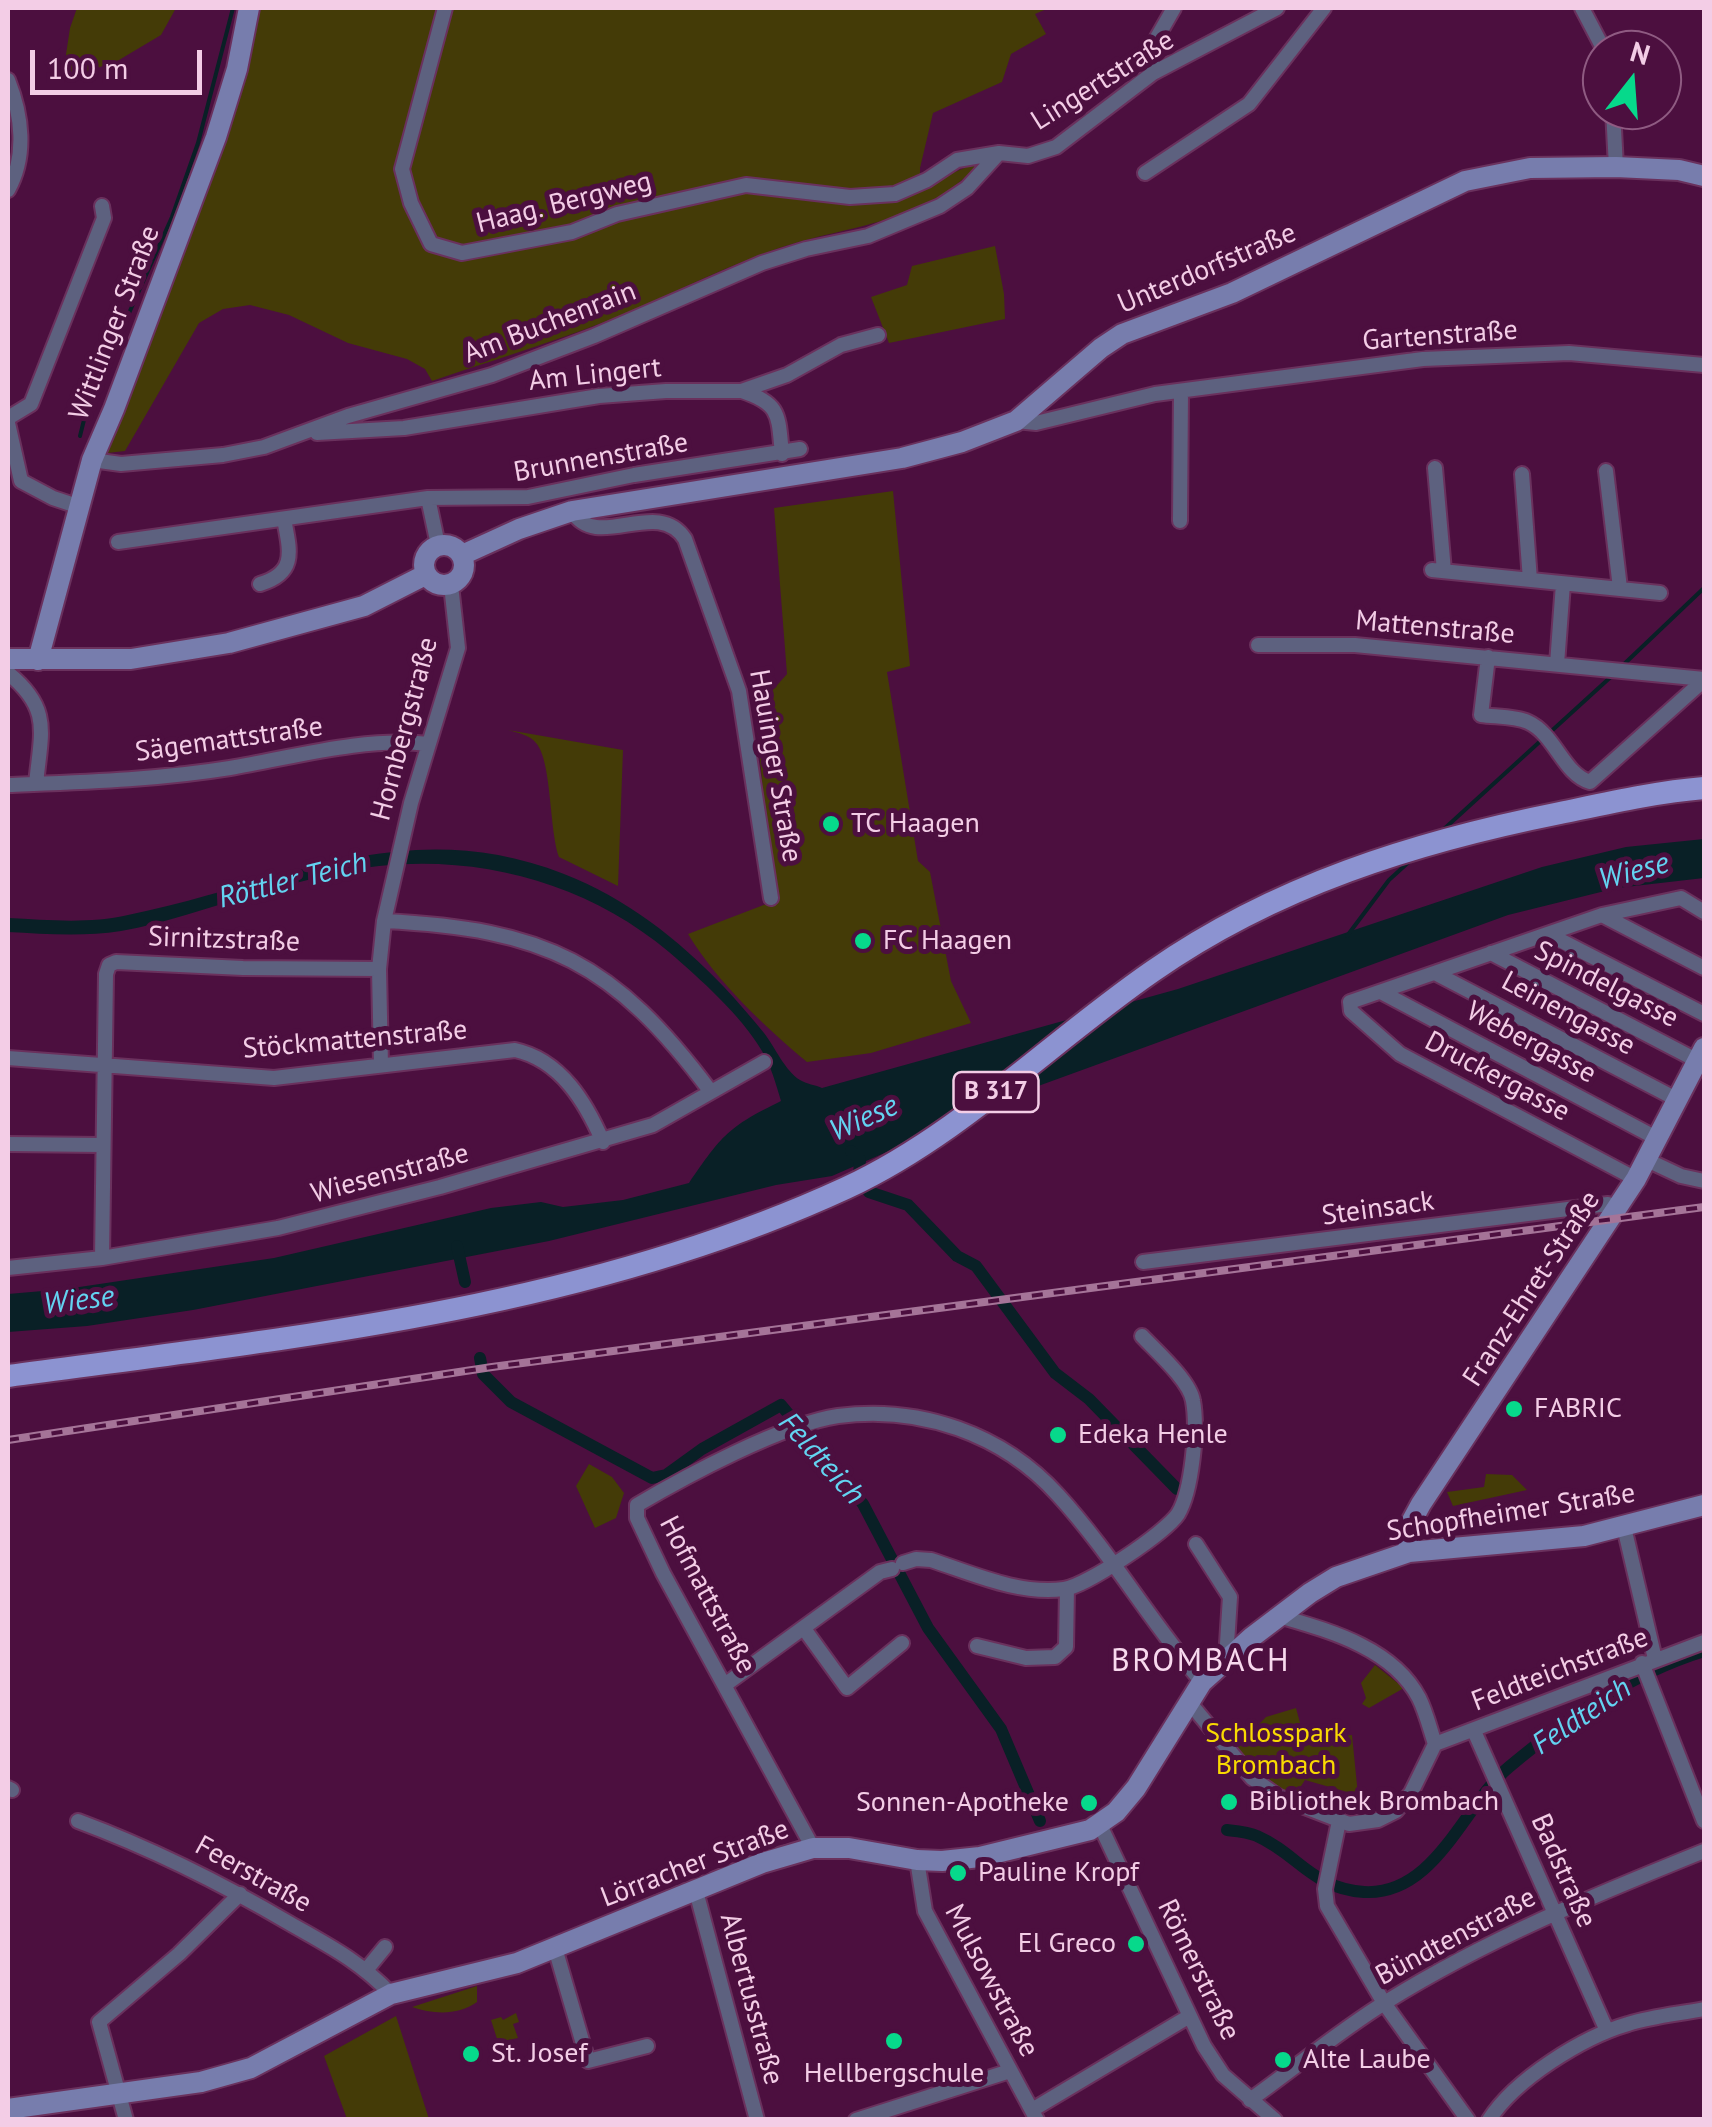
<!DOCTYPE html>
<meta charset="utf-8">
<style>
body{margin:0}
#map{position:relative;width:1712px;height:2127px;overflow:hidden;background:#4c0f3f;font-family:"PT Sans",sans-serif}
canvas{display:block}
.frame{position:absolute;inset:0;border:10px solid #f3cde6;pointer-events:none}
.north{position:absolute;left:1582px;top:30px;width:100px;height:100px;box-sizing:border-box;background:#4c0f3f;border:2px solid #8f5b82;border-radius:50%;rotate:17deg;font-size:28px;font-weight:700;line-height:40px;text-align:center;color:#f3cde6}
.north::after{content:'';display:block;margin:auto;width:35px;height:45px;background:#06d98b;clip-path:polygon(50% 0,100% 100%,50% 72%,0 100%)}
.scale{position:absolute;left:30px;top:50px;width:172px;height:45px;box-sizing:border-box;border:5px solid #f3cde6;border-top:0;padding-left:12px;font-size:30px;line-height:35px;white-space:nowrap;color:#f3cde6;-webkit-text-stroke:8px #4c0f3f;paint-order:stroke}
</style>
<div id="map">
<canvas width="1712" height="2127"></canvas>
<div class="frame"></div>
<div class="north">N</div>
<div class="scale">100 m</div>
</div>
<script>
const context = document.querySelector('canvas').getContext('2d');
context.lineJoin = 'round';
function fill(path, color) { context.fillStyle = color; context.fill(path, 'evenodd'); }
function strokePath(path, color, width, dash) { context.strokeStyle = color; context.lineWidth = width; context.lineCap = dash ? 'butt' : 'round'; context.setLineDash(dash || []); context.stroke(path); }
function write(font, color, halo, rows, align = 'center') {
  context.font = font + ' "PT Sans",sans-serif'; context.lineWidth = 10; context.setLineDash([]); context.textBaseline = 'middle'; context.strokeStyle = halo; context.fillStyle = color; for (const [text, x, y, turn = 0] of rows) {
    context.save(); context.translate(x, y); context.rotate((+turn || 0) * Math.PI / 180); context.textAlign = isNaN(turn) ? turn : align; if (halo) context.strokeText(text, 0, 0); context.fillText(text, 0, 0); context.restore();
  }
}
fill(new Path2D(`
 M 77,8 L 176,8 L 161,35 L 119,60 L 62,81 L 70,28 Z
 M 261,8 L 1049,8 L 1035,14 L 1046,34 L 1011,54 L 1002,82 L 933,113 L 920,168 L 920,186 L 982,161 C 919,229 846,223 768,252 C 710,273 656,302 599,324 C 544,345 487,362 432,381 L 425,369 L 407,359 L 348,343 L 289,315 L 250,305 L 223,309 L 199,323 L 125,451 L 107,453 L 235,111 Z
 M 995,246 L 1004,294 L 1005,319 L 889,343 L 871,297 L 907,285 L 912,266 Z
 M 893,491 L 910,666 L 887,672 L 918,861 L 930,872 L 951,981 L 971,1023 L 871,1053 L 807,1062 C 764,1026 717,982 688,934 L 774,901 L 755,710 L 787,674 L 774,508 Z
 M 508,730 L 623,750 L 618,886 L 559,857 C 549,829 552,761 536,743 C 530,735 518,733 508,730 Z
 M 589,1464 L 612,1477 L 624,1493 L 616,1518 L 595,1528 L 576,1486 Z
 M 1486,1474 L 1512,1475 L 1527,1490 L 1453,1506 L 1447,1492 L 1484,1487 Z
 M 1375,1665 L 1404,1688 L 1369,1708 L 1362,1704 L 1366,1698 L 1361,1683 Z
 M 1296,1708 L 1305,1741 L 1352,1735 L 1358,1795 L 1305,1780 L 1292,1800 L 1265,1784 L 1233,1751 L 1266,1717 Z
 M 477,1986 L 477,2002 C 458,2016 432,2014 412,2007 Z
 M 516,2013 L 519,2022 L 513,2024 L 518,2038 L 498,2042 L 491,2020 L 501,2017 L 503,2020 Z
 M 396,2016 L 429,2119 L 347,2119 L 324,2056 Z`), '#443b07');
fill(new Path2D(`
 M 1704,839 L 1704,878 L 1617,888 L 1508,915 L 1030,1089 L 832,1176 L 776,1185 L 549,1241 L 193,1310 L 87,1326 L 8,1332 L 8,1294 L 66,1289 L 274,1258 L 491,1208 L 541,1202 L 563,1207 L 623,1200 L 689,1183 C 722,1135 728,1127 781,1101 C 776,1084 771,1066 762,1051 C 740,1014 701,980 669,952 C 588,884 483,855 379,866 C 337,870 294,884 253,895 C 209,907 166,923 121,931 C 83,937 45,934 8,932 L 8,918 C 48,920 89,924 128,915 C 281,884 405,812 564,874 C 626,898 678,939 724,987 C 738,1002 751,1017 764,1033 C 775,1047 785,1071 800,1080 C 806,1084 816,1085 822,1088 L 1178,989 L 1542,867 L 1626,847 Z`), '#092026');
strokePath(new Path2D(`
 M 80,436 L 87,408 L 101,386 L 104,369 L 172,217 L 198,143 L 233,8
 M 1621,667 L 1704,588
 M 1444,829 L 1614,674
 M 1347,936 L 1389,880 L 1411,860`), '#092026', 4);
strokePath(new Path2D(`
 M 851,1151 L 860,1160 L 859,1176 L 869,1192 L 908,1205 L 957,1256 L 976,1266 L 1055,1373 L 1089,1399 L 1177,1489
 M 457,1246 L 465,1282
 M 480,1358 L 483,1374 L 511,1402 L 652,1478 L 666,1475 L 702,1449 L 781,1405 L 863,1504 L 928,1628 L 1001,1729 L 1040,1821
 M 1227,1830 C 1237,1831 1249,1832 1257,1836 C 1298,1854 1311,1888 1364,1892 C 1436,1896 1464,1804 1509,1767 C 1569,1717 1630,1674 1704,1651`), '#092026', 12);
const street = new Path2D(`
 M 445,8 L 402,169 L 411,203 L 431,244 L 462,253 L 572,232 L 617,214 L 746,185 L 850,197 L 895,194 L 927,180 L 957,160 L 999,153 L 1028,156 L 1056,147 L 1153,73 L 1277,8
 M 1582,8 L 1604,50
 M 1153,73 L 1151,48 L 1174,8
 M 8,80 C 22,115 27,156 8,190
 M 1613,110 L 1616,167
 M 1145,173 L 1249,104 L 1324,8
 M 742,391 C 781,404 778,415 782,454
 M 8,418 L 31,404 L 104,218 L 102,206
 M 1016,421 L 1036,423 L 1155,394 L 1423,359 L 1569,353 L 1704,365
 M 8,423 L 21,481 L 53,498 L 77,506
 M 317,433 L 404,428 L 599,396 L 666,391 L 741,391 L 787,375 L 841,345 L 878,335
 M 92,460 L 121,464 L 223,455 L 264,447 L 348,416 L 492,375 L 594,336 L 762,263 L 806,249 L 868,236 L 940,206 L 967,188 L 999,153
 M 1435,468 L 1444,571
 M 1606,471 L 1620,588
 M 1522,474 L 1530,580
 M 428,498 L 438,545
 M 572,511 C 597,553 657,496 685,539 L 739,691 L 771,898
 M 1180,521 L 1181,391
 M 118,542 L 428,498 L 528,497 L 634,475 L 800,449
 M 1432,570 L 1660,593
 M 260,584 C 297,573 290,551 284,519
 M 1258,645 L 1355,645 L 1704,679
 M 1488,657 L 1481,715 C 1495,717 1515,716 1528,722 C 1555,734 1563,774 1590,782 L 1704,680
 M 1557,664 L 1563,584
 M 8,673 C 52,709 41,732 36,784
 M 8,785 C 82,782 156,780 230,768 C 295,757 362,737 428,744
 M 1602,915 L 1704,968
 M 384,921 C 546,929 614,962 711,1092
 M 1548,934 L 1704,1014
 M 1491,953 L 1698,1061
 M 1435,973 L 1678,1100
 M 1381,992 L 1658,1139
 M 8,1058 L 274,1078 L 515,1050 C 561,1060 586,1103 603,1142
 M 381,1065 L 379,969 L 384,921 L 411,803 L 458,648 L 451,585
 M 8,1144 L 102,1145
 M 1647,1160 L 1681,1176 L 1704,1181
 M 1636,1179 L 1400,1054 L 1351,1011 L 1350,1002 L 1602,915 L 1681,898 L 1704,912
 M 102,1258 L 106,974 L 109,965 L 116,962 L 243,968 L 379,969
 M 1143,1262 L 1608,1204 L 1617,1208
 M 8,1268 L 102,1258 L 278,1228 L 440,1187 L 653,1125 L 764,1062
 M 1624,1527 L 1655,1659
 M 1196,1544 L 1230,1597 L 1226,1659
 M 903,1563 L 916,1559 L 931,1560 C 974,1574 1019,1595 1064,1589 C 1087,1586 1166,1532 1178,1514 C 1192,1491 1198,1428 1193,1401 C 1190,1381 1156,1351 1142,1336
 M 805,1630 L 847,1688 L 902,1643
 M 977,1646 L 1026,1658 L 1055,1657 L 1066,1647 L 1067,1589
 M 1642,1663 L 1704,1821
 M 726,1684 L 880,1572 L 892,1569
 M 1189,1702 L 1252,1778 L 1279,1797 L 1349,1824 L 1378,1820 L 1396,1811 L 1411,1793 L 1435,1744 C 1430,1729 1426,1712 1419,1698 C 1393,1648 1330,1631 1279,1616
 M 1474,1731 L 1607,2031
 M 1435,1744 L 1704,1642
 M 8,1788 L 12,1790
 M 78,1821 C 153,1849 221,1883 289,1923 C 329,1946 358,1960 391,1994
 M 1339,1821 L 1325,1889 L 1327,1906 L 1384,2003 L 1468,2120
 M 1100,1825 L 1204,2046 L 1223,2075 L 1275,2120
 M 813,1848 L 663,1573 L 637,1518 L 637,1505 C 686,1476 783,1424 838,1416 C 920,1405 1003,1434 1058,1495 C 1111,1553 1151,1623 1202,1682
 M 917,1860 L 925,1911 L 1037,2120
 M 696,1891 L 757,2120
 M 555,1948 L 588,2061 L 647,2046
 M 367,1969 L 385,1947
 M 1250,2100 C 1295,2068 1339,2031 1386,2002 C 1487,1939 1595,1895 1704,1851
 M 1032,2110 L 1188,2017
 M 126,2120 L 99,2022 L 179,1954 L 240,1894
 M 856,2120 L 1010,2071
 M 1489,2120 C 1515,2079 1583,2037 1628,2024 C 1653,2016 1679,2014 1704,2009`);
const secondary = new Path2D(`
 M424 565a20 20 0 1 1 40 0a20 20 0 1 1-40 0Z
 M 462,555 L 519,529 L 572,511 L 902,458 L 962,442 L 1016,421 L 1101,348 L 1122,334 L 1232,293 L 1465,181 L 1530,168 L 1616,167 L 1679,170 L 1704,176
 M 8,659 L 131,659 L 229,643 L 364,606 L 425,575
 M 38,660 L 92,460 L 114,409 L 216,137 L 237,69 L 249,8
 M 1409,1552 L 1408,1528 L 1421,1504 L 1636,1179 L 1704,1048
 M 8,2109 L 201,2082 L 251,2068 L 391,1994 L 517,1963 L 762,1863 L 813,1848 L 849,1848 L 917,1860 L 942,1861 L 980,1857 L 1090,1830 L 1116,1812 L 1136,1788 L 1202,1682 L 1252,1637 L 1310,1593 L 1336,1577 L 1409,1552 L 1584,1536 L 1704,1505`);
const primary = new Path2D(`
 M 8,1376 C 290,1338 584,1309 846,1188 C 960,1135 1050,1042 1153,971 C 1275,886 1415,842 1560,813 C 1608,803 1656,792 1704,788`);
strokePath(street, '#6a315d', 18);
strokePath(secondary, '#6a315d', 24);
strokePath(primary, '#6a315d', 26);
strokePath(street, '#5d617f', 14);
strokePath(secondary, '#777dad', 20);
strokePath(primary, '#8c93d1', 22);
const rail = new Path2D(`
 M 8,1440 L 492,1367 L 1704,1207`);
strokePath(rail, '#a57498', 8);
strokePath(rail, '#4c0f3f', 4, [11]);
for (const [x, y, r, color] of [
 [831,824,10,"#06d98b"],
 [863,941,10,"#06d98b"],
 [1514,1409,10,"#06d98b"],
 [1058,1435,10,"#06d98b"],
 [1229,1802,10,"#06d98b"],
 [1089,1803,10,"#06d98b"],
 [958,1873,10,"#06d98b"],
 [1136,1944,10,"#06d98b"],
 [894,2041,10,"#06d98b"],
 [471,2054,10,"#06d98b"],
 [1283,2060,10,"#06d98b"]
]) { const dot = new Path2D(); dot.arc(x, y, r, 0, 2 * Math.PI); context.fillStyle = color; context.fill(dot); strokePath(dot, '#4c0f3f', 4); }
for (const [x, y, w] of [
 [996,1092,85]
]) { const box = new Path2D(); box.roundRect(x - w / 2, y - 20, w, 40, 8); context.fillStyle = '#4c0f3f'; context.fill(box); strokePath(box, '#f3cde6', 2.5); }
write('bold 25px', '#f3cde6', null, [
 ["B 317",996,1092]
]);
write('28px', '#f3cde6', '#4c0f3f', [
 ["Lingertstraße",1103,81,-32],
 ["Haag. Bergweg",564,203,-14],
 ["Unterdorfstraße",1207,269,-23],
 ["Wittlinger Straße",115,323,-69],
 ["Am Buchenrain",550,323,-21],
 ["Gartenstraße",1440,336,-4],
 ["Am Lingert",595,375,-6],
 ["Brunnenstraße",601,458,-10],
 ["Mattenstraße",1435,628,5],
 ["Hornbergstraße",405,729,-75],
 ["Sägemattstraße",229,740,-8],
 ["Hauinger Straße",775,766,80],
 ["Sirnitzstraße",224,940,2],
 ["Spindelgasse",1606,985,27],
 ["Leinengasse",1568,1014,28],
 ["Stöckmattenstraße",355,1040,-5],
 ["Webergasse",1531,1043,28],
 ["Druckergasse",1497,1077,28],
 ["Wiesenstraße",390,1174,-15],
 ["Steinsack",1378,1209,-8],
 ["Franz-Ehret-Straße",1532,1289,-57],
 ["Schopfheimer Straße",1511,1513,-9],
 ["Hofmattstraße",707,1595,62],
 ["Feldteichstraße",1560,1670,-21],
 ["Lörracher Straße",695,1864,-21],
 ["Badstraße",1563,1871,66],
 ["Feerstraße",253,1875,29],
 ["Bündtenstraße",1456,1937,-28],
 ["Römerstraße",1198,1970,64],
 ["Mulsowstraße",991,1981,62],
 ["Albertusstraße",751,1999,75]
]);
write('28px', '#f3cde6', '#4c0f3f', [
 ["TC Haagen",851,824],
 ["FC Haagen",883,941],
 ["FABRIC",1534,1409],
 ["Edeka Henle",1078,1435],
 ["Bibliothek Brombach",1249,1802],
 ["Sonnen-Apotheke",1069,1803,"right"],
 ["Pauline Kropf",978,1873],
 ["El Greco",1116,1944,"right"],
 ["St. Josef",491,2054],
 ["Alte Laube",1303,2060],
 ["Hellbergschule",894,2074,"center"]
], 'left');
write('28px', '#f9d902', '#4c0f3f', [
 ["Schlosspark",1276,1734],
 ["Brombach",1276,1766]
]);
write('italic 30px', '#63d3f1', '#4c0f3f', [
 ["Wiese",1634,872,-15],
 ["Röttler Teich",293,881,-14],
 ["Wiese",864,1119,-24],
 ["Wiese",79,1301,-7],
 ["Feldteich",821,1459,48],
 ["Feldteich",1582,1717,-34]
]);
context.letterSpacing = '2.5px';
write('32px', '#f8d9ee', '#4c0f3f', [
 ["BROMBACH",1201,1662]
]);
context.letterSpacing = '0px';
</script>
